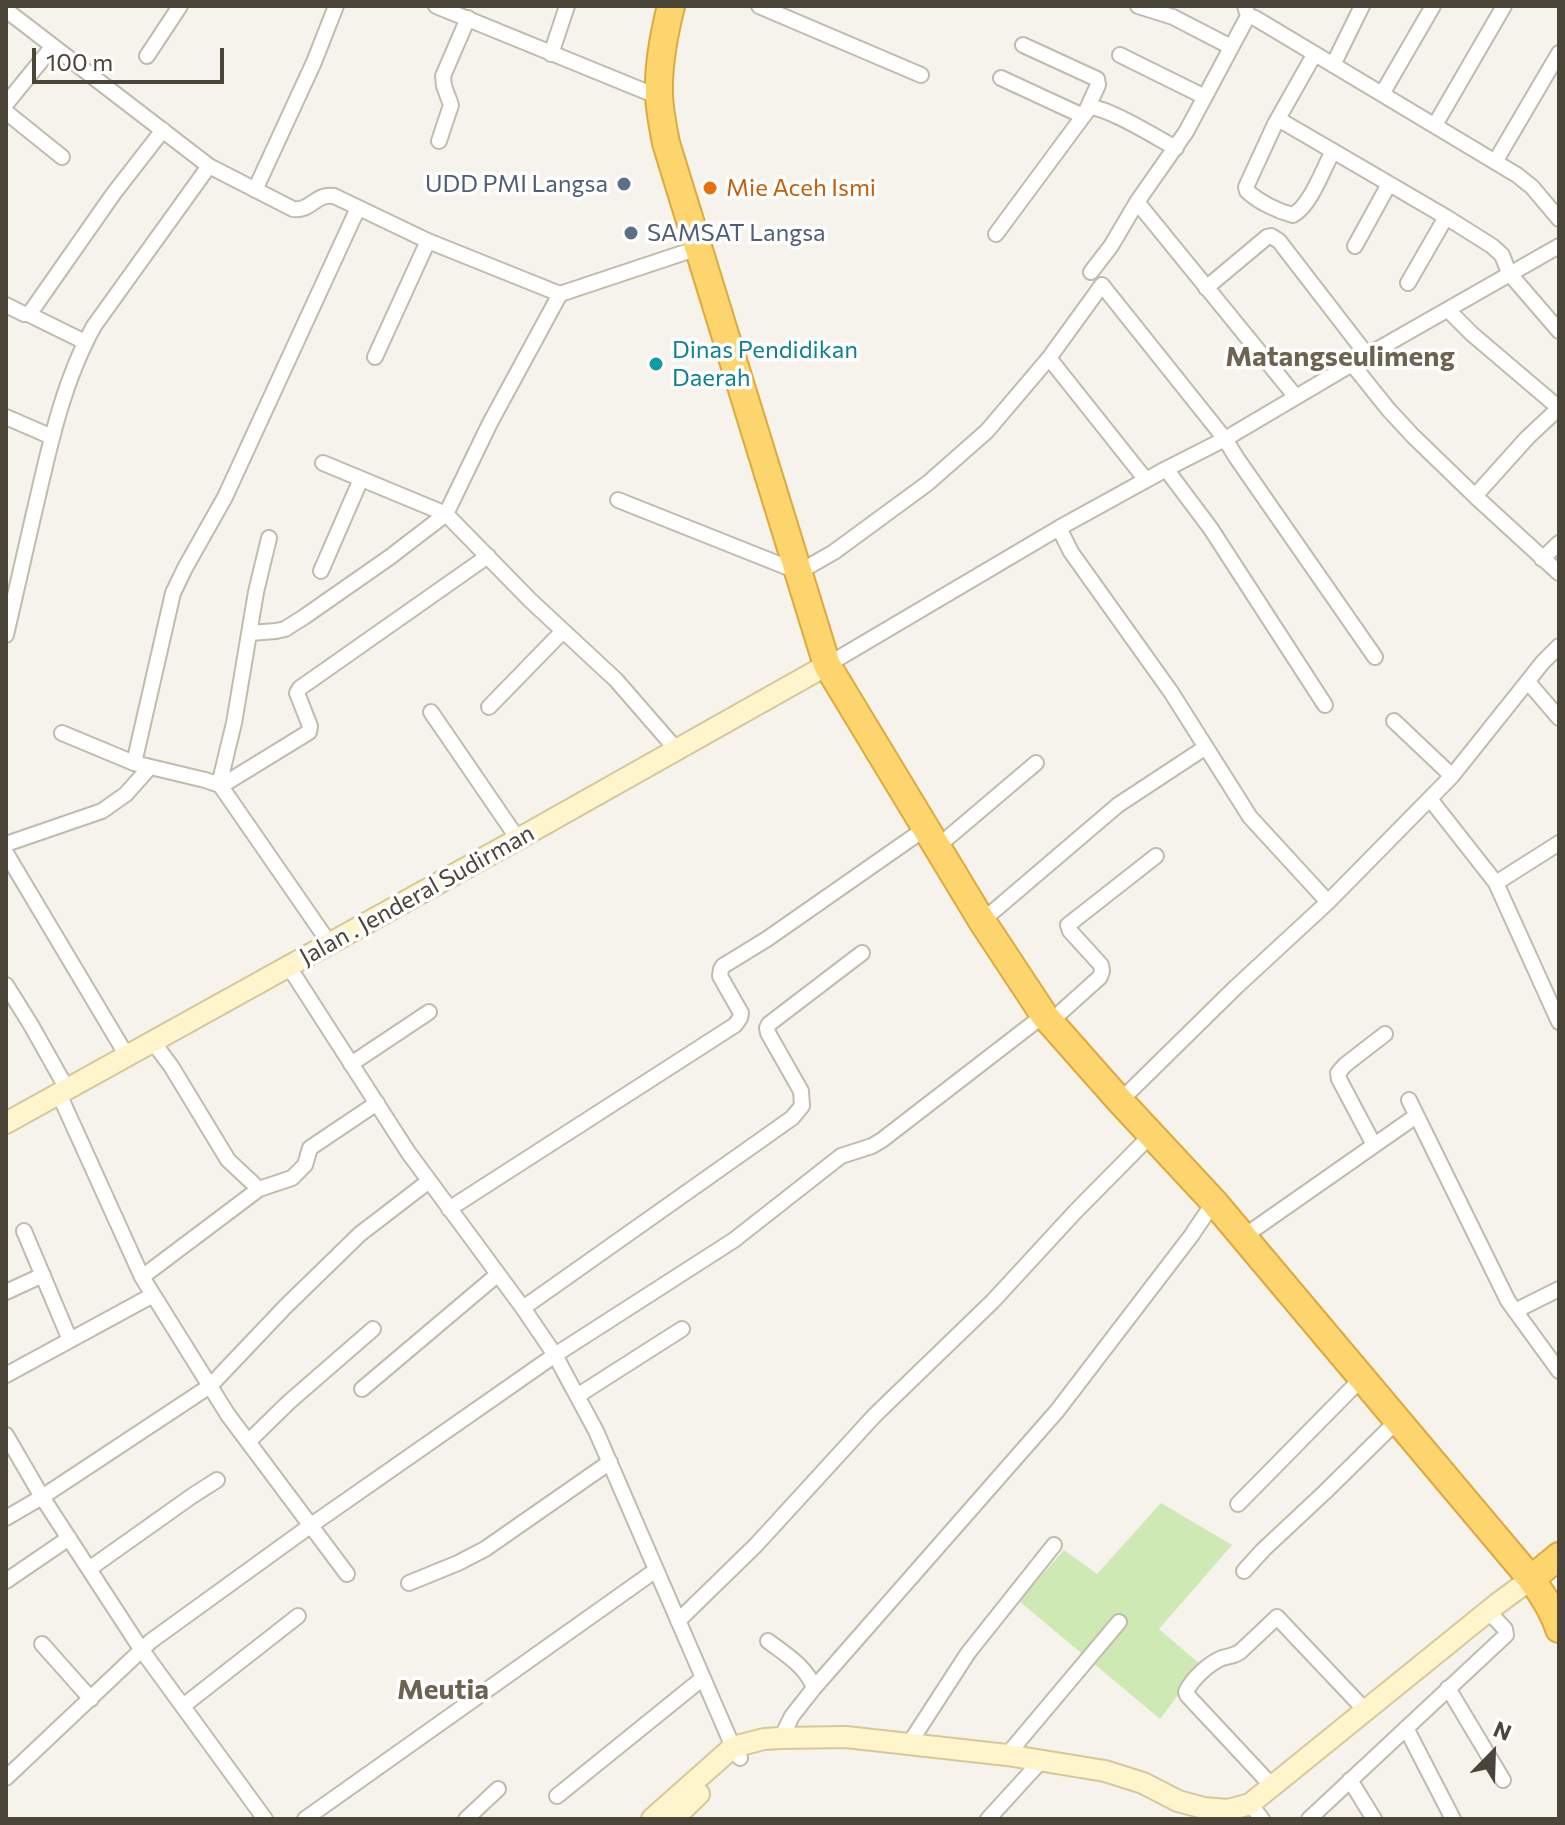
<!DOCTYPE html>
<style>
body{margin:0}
#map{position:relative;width:1565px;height:1825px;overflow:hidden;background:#f5f3eb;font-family:Commissioner,sans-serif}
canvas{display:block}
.frame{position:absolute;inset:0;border:8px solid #4a4439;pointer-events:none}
.north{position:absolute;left:1453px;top:1713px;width:80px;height:80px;-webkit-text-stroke:6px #fff;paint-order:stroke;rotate:23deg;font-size:22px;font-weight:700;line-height:32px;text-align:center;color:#4a4439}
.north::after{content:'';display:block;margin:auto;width:28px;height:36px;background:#4a4439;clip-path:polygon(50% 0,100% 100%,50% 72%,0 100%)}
.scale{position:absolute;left:32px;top:48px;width:192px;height:36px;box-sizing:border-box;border:4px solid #4a4439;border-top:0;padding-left:10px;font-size:24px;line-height:28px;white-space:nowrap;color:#4a4439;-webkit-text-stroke:6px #fff;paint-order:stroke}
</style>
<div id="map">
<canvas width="1565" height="1825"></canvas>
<div class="frame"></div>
<div class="north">N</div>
<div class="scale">100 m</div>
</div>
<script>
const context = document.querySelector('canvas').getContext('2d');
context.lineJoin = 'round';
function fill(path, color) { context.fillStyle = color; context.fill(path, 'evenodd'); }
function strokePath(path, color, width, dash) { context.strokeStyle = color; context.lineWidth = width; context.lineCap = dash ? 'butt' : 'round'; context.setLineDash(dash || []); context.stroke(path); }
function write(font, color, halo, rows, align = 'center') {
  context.font = font + ' Commissioner,sans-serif'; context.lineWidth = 7; context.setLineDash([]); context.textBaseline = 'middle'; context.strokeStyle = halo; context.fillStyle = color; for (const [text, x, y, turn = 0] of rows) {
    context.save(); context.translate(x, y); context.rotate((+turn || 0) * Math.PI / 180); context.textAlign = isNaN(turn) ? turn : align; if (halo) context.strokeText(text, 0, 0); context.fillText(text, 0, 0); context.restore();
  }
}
fill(new Path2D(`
 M 1161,1503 L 1232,1545 L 1159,1629 L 1201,1665 L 1160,1719 L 1019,1601 L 1064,1550 L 1097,1574 Z`), '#cfe9b5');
const street = new Path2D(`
 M 436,6 L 659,97
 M 759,6 L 921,75
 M 1138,6 L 1173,17 L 1231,47
 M 6,10 L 209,166 L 293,209 C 310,212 316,193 334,196 L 428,241 L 560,294 L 698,248
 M 1248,16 L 1255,18 L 1517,175 L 1532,187 L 1559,219
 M 1023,45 L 1097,79 L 1098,85 L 1087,109
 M 551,54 L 567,6
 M 1120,55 L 1205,97
 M 147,56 L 180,6
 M 1333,65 L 1362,6
 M 1001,78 L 1083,116
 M 1382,94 L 1433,6
 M 6,104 L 53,46
 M 6,112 L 62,157
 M 1278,119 L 1333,151 C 1323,169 1311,205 1293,215 C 1277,211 1259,202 1247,191 L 1246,187 L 1275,124 L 1314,55
 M 1435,125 L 1504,6
 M 439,141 L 451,105 L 444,86 L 443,76 L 468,18
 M 1333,151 L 1446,217 L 1492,246 L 1502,255 L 1509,273 L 1559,331
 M 1495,162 L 1559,53
 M 255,190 L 314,62 L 336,6
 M 1137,202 L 1296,397
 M 996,234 L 1090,107 C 1111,109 1155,137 1176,148
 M 1355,246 L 1389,184
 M 1091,272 L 1111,246 L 1137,202 L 1186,132 L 1248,16 L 1245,6
 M 1408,283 L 1446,217
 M 1206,288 L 1267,237 L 1271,236 L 1279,241 L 1367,355
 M 6,305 L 24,314 L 30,313 L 114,193 L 163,130
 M 1448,310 L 1472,334 L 1559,408
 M 28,314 L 85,342
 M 375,357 L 428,241
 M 1049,358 L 1146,480
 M 1352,364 L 1388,409 L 1413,436 L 1475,496 L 1559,573
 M 6,417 L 52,437
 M 323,463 L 446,514 L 530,600 L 616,680 L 676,749
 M 1166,469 L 1211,529 L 1325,705
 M 1475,496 L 1527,438 L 1559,408
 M 618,500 L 799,572 L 834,552 L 928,483 L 987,431 L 1049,358 L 1102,285 L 1225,439 L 1236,457 L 1375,657
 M 1059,528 L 1071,552 L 1171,692 L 1250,817 L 1328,902
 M 1542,559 L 1559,543
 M 321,571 L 361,479
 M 250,633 L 276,631 L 285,629 L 304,617 L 390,557 L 446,514 L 490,423 L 560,294
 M 6,635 C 17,588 27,542 38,496 C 51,439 65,378 94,326 L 209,166
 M 827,665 L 1059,528 L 1166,469 L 1225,439 L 1352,364 L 1559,246
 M 1528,682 L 1559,718
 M 489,707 L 563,631
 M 431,712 L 518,839
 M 1394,721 L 1452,776
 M 62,733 L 134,763 L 205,780 L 220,785 L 330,944
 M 134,763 L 173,593 L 185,568 L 225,497 L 358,208
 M 219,785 L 234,723 L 256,592 L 269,538
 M 221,786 L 309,732 L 310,726 L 297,693 L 300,688 L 488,556
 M 1430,799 L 1496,883 L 1559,1022
 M 6,844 L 102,811 L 126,794 L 150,767
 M 937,847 L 1036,763
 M 6,853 L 127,1056
 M 1496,883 L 1559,843
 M 982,921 L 1118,805 L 1206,747
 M 289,967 L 408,1152 L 523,1308 L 555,1355 L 596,1431 L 733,1747 L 740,1758
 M 6,985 L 31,1025 L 67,1089
 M 1050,1022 L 1100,977 L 1102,971 L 1101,965 L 1070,931 L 1068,925 L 1156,856
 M 153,1042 L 171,1066 L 228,1160 L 259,1189
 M 351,1064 L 429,1012
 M 59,1094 L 142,1277 L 228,1415 L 347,1574
 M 1409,1100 L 1508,1301 L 1559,1371
 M 1120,1101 L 1236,987 L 1328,902 L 1452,776 L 1543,662 L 1559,646
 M 1374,1145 L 1339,1079 L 1338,1073 L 1345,1065 L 1385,1034
 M 449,1209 L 735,1025 L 740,1018 L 741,1013 L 720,976 L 721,969 L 723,966 L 767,939 L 926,828
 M 24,1231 L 70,1340
 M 1243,1237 L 1416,1116
 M 142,1277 L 259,1189 L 292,1178 L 305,1165 L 310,1148 L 377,1103
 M 6,1292 L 43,1275
 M 523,1308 L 792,1118 L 802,1106 L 801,1091 L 768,1033 L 767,1028 L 769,1024 L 862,953
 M 1515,1311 L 1559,1289
 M 6,1375 L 153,1295
 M 362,1389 L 497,1275
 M 577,1396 L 682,1329
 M 6,1435 L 42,1497 L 141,1649 L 265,1819
 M 248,1442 L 289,1402 L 373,1329
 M 1238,1504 L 1362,1378
 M 6,1518 L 42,1497 L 210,1386 L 286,1306 L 360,1234 L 429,1181
 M 89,1569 L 192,1496 L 217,1480
 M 1244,1571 L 1263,1550 L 1325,1492 L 1398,1420
 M 6,1581 L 69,1538
 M 409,1583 L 458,1563 L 485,1549 L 610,1462
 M 678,1621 L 756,1545 L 875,1415 L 993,1301 L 1075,1212 L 1151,1135
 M 768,1641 C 785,1654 807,1667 814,1688
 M 42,1644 L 91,1699
 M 1448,1688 L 1503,1780
 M 183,1706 L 298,1616
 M 1406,1728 L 1453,1819
 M 781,1738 L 792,1716 L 814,1688 L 1057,1411 L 1191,1236 L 1214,1202
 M 909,1744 L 968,1653 L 1054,1545
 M 1007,1755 L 1119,1622
 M 6,1778 L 151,1641 L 310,1526 L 555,1355 L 734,1240 L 841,1156 L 872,1146 L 882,1140 L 1044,1015
 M 1350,1780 L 1374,1819
 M 1272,1786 L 1187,1695 L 1186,1692 C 1192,1679 1208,1664 1222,1658 C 1229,1656 1235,1656 1241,1651 L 1277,1617 L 1365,1710
 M 557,1796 L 703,1678
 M 1250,1804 L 1262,1819
 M 305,1819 L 656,1570
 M 466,1819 L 498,1789
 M 988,1819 L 1041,1761
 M 1309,1819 L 1506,1635 L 1505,1629 L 1488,1611`);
const secondary = new Path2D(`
 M 6,1123 L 518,839 L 827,665
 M 652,1819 L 733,1747 L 764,1739 L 781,1738 L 846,1737 L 1007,1755 L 1105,1771 L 1143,1783 L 1178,1801 L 1204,1808 L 1228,1810 L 1250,1804 L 1497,1604 L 1531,1579
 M 673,1819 L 699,1794`);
const highway = new Path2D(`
 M 671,6 C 664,34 658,63 659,93 C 659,109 663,126 666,143 L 827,665 L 982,921 L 1044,1015 L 1120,1101 L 1214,1202 L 1531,1579 C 1543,1595 1553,1610 1559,1629
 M 1531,1579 L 1559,1556`);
strokePath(street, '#c1bbad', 18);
strokePath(secondary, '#d5c89b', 24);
strokePath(highway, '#ddab3d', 30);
strokePath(street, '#fff', 14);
strokePath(secondary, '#fef5cc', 20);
strokePath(highway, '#fdd56f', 26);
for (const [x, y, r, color] of [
 [624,184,8,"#5c6f8a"],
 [710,188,8,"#e8710a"],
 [631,233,8,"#5c6f8a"],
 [656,364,8,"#0f9aa8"]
]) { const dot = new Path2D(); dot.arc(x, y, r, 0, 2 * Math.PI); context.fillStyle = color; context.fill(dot); strokePath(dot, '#fff', 3); }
write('24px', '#4e5e75', '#fff', [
 ["UDD PMI Langsa",608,184],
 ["SAMSAT Langsa",647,233,"left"]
], 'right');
write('24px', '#c56008', '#fff', [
 ["Mie Aceh Ismi",726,188]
], 'left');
write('24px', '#0d838f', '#fff', [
 ["Dinas Pendidikan",672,350],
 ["Daerah",672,378]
], 'left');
write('24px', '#4a4439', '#fff', [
 ["Jalan . Jenderal Sudirman",417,895,-29]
]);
write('bold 28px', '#6d6350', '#fff', [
 ["Matangseulimeng",1340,357],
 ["Meutia",443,1690]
]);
</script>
